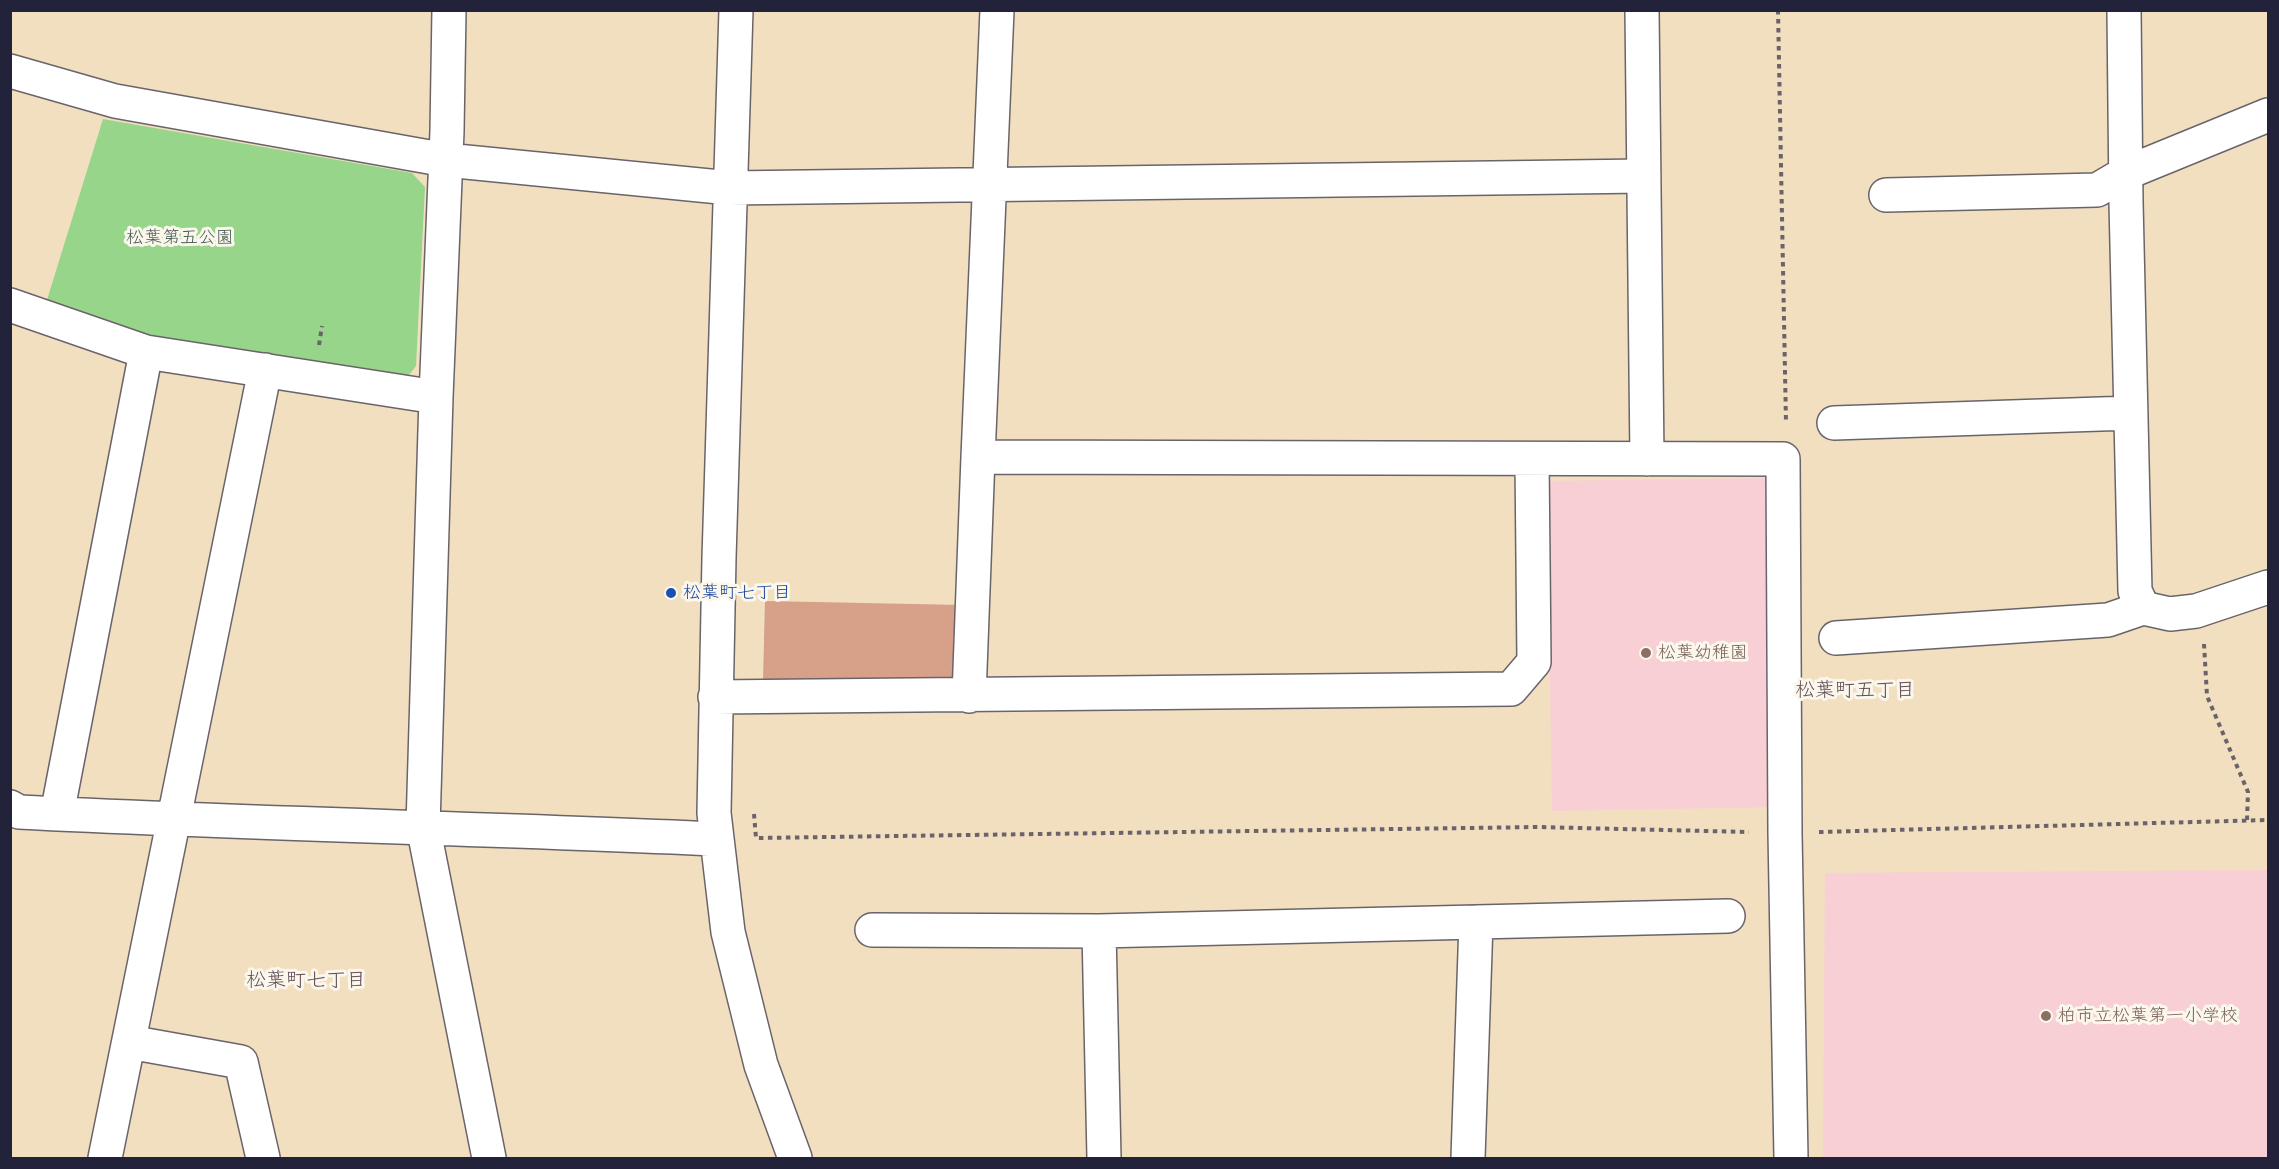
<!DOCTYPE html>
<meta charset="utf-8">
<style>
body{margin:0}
#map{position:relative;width:2279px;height:1169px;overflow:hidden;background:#f1dfc0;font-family:"Patrick Hand",sans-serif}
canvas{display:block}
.frame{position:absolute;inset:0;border:12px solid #22223b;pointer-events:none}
</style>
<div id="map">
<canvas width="2279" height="1169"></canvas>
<div class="frame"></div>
</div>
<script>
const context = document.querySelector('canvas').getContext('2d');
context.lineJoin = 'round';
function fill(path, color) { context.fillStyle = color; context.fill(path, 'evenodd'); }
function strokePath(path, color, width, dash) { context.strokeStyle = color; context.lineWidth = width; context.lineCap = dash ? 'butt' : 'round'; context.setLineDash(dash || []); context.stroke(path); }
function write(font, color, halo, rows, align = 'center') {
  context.font = font + ' "Patrick Hand","Klee One",sans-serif'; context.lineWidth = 6; context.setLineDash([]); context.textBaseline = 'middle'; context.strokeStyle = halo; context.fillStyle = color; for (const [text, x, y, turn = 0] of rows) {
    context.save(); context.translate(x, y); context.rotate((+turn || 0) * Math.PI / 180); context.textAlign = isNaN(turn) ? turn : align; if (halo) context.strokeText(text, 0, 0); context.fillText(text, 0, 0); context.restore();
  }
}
fill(new Path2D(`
 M 1773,478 L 1778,807 L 1552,811 L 1547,481 Z
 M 2268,870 L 2268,1158 L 1823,1158 L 1825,873 Z`), '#f7cfd5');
fill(new Path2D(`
 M 103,119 L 412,173 L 425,187 L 416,366 L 405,380 L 137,337 L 46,303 Z`), '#97d58a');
fill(new Path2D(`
 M 765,601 L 963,605 L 961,684 L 763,680 Z`), '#d6a089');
const minor = new Path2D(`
 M 449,10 L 447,131 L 436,397 L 423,826 L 489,1158
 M 736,10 L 719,558 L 714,813 L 728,932 L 761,1065 L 795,1158
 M 997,10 L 978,457 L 1783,459 L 1785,833 L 1791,1158
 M 1642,10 L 1647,459
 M 2124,10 L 2126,202 L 2135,591 L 2143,608 L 2170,614 L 2196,611 L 2268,587
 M 10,71 L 115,101 L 446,160 L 730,188 L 1644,176
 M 1886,195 L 2097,190 L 2126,173 L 2268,115
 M 10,305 L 146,352 L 436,397
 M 1834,423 L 2130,413
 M 1836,638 L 2108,620 L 2143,608
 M 969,696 L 978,457
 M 715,697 L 1511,689 L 1534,662 L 1532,459
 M 10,807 L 19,812 C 252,824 484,828 717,839
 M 57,814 L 146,352
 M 872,930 L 1099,931 L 1104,1158
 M 1099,931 L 1728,916
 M 129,1042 L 241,1062 L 263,1158
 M 105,1158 L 265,370
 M 1468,1158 L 1476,922`);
strokePath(minor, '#6a646a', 36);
strokePath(new Path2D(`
 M 1778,10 L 1786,423
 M 319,345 L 322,326
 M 2204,644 L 2207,696 L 2248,792 L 2247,820
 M 754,814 L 756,838 L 1537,827 L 1749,832
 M 1819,832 L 2268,820`), '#6a646a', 4, [4.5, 4.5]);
strokePath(minor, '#fff', 33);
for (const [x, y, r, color] of [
 [671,593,6,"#1a4fb4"],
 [1646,653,6,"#8d6e63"],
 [2046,1016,6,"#8d6e63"]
]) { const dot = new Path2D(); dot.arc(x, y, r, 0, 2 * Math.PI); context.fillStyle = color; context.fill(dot); strokePath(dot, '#fbf7ec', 2); }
write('18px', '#455853', '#fbf7ec', [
 ["松葉第五公園",180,238]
]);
write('18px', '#164399', '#fbf7ec', [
 ["松葉町七丁目",683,593]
], 'left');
write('18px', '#785e54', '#fbf7ec', [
 ["松葉幼稚園",1658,653],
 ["柏市立松葉第一小学校",2058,1016]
], 'left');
write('20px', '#614e56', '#fbf7ec', [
 ["松葉町五丁目",1855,691],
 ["松葉町七丁目",306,981]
]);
</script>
